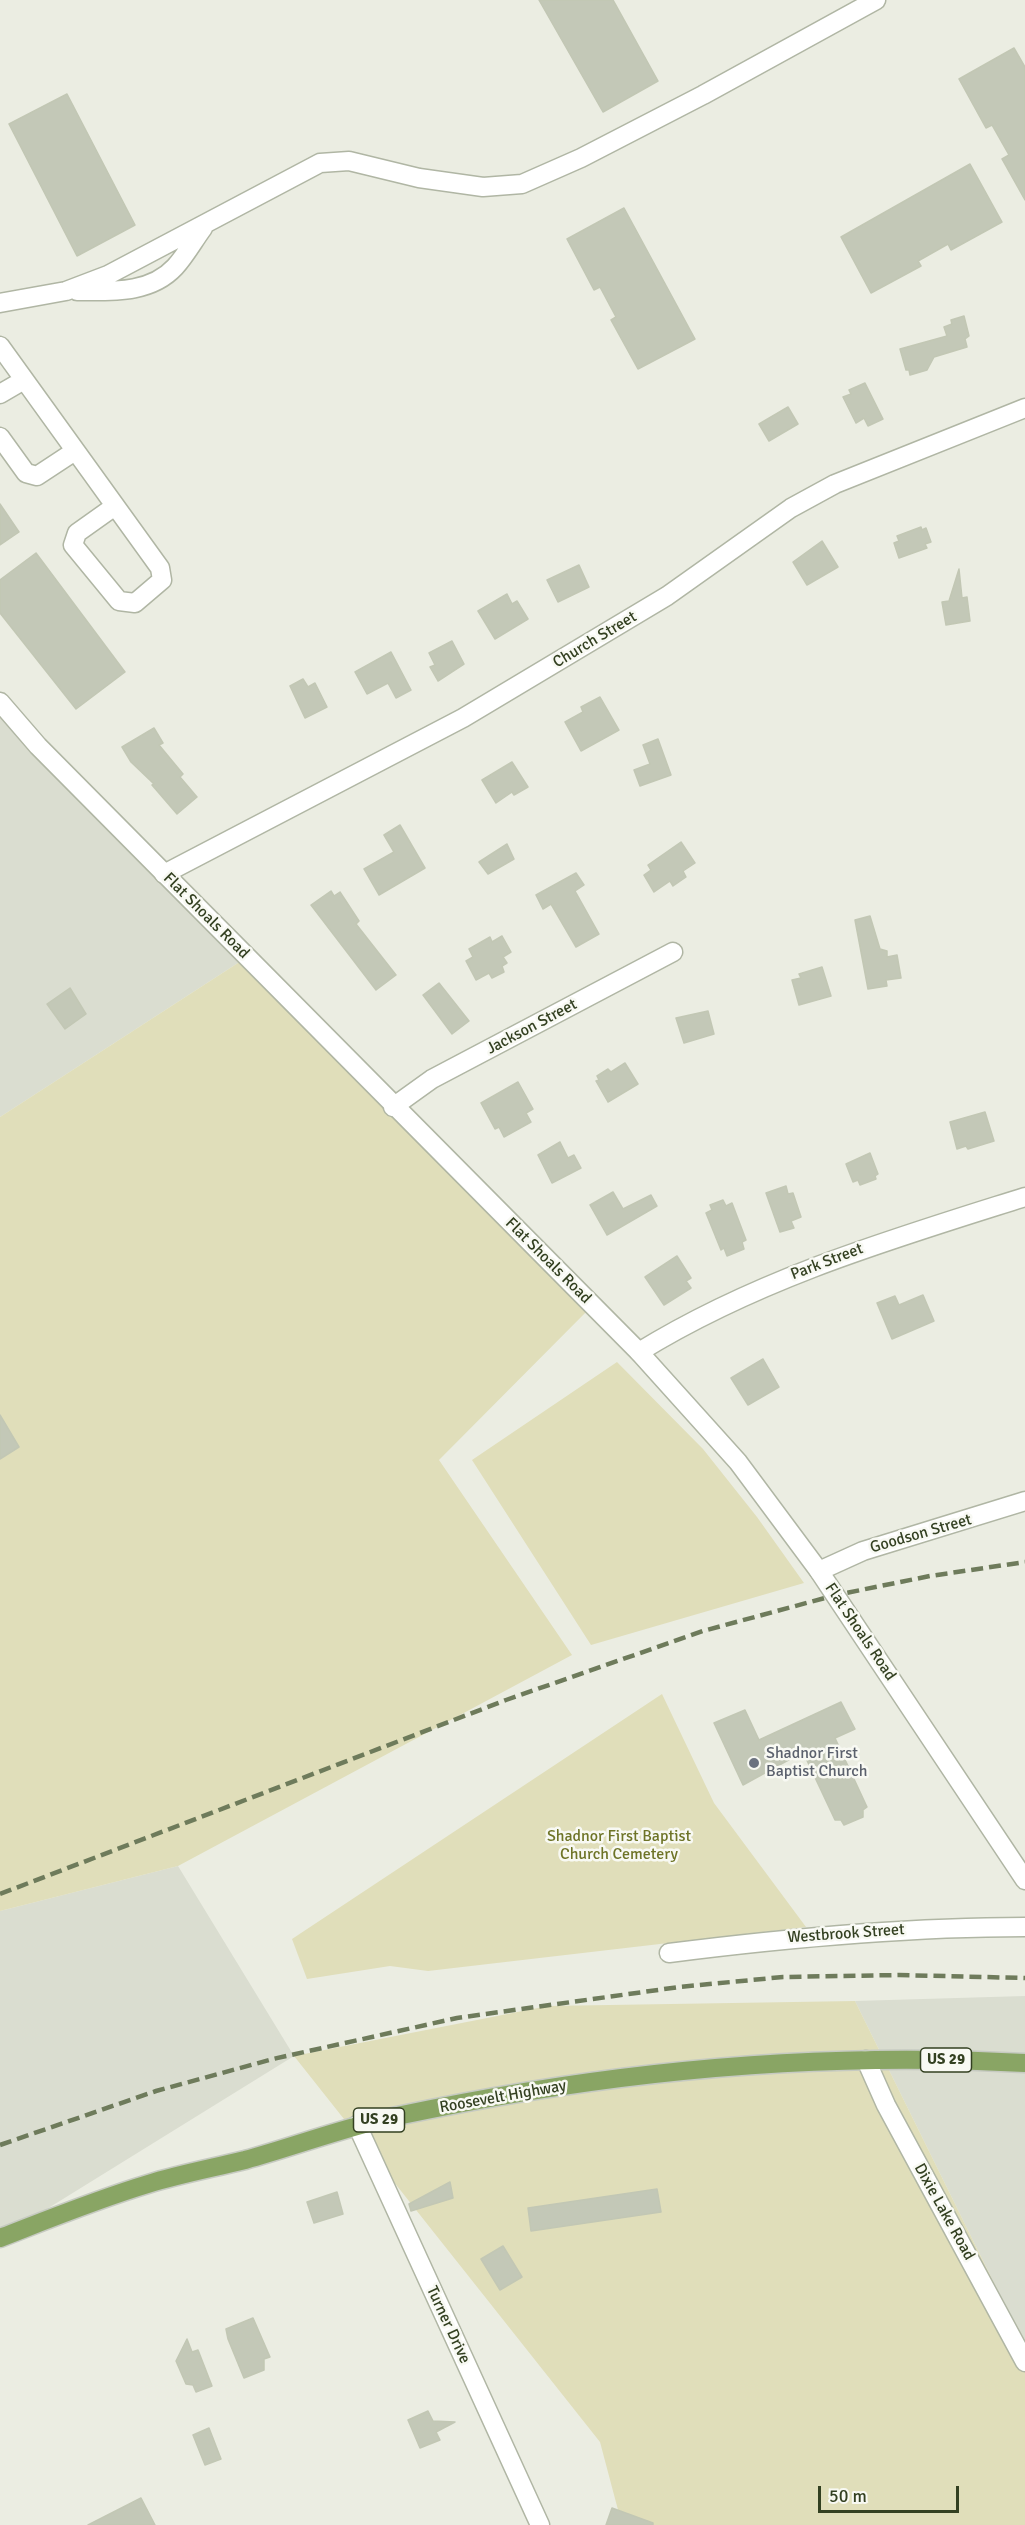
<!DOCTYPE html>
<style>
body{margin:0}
#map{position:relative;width:1025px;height:2525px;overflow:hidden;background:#ebede2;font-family:Signika,sans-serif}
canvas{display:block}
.scale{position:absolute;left:818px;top:2486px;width:141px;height:27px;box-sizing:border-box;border:3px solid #334021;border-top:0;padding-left:8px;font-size:18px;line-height:21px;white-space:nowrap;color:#334021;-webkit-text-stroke:4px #f8f9f3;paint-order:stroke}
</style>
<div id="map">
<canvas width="1025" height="2525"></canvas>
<div class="scale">50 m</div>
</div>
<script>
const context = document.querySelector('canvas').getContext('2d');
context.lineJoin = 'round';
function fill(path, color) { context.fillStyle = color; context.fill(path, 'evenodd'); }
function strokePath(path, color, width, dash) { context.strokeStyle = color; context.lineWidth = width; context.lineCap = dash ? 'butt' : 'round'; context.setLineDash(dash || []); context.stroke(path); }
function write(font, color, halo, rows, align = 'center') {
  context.font = font + ' Signika,sans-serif'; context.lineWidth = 5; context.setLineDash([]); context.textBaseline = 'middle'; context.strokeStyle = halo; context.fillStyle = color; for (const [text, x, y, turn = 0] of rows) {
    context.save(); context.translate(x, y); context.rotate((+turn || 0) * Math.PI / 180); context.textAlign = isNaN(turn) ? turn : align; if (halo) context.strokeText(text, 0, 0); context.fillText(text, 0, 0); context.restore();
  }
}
fill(new Path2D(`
 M 0,708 L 241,961 L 0,1117 Z
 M 178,1866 L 294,2056 L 0,2238 L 0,1911 Z
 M 1025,1996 L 1025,2346 L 855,2001 Z`), '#daddd0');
fill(new Path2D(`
 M 241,961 L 594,1304 L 439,1460 L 572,1655 L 178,1866 L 0,1911 L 0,1117 Z
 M 617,1362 L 703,1449 L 757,1517 L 804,1583 L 591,1645 L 472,1460 Z
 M 662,1694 L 714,1803 L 806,1927 L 428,1971 L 390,1966 L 307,1979 L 292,1939 Z
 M 855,2001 L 1025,2346 L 1025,2525 L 622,2525 L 600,2442 L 294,2056 L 548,2006 Z`), '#e0deba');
const building = new Path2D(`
 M 539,0 L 613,0 L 658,81 L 603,112 Z
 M 1014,48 L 1025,67 L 1025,200 L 1002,159 L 1009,155 L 992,125 L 986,128 L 959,79 Z
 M 67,94 L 135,225 L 77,256 L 9,124 Z
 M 970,164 L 1002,222 L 951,250 L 948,244 L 918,261 L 921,266 L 871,293 L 841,237 Z
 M 624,208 L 695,339 L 638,369 L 611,320 L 616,317 L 600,287 L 594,290 L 567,239 Z
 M 964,316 L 969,336 L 965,339 L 967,347 L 934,357 L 927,370 L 910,375 L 909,370 L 906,370 L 900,349 L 947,336 L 944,327 L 952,324 L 951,320 Z
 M 865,383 L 883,419 L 868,426 L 864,418 L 856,423 L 843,397 L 851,394 L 849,390 Z
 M 788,407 L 798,424 L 769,441 L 759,424 Z
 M 0,504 L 19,532 L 0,545 Z
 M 921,527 L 922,530 L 926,528 L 931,542 L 925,544 L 927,548 L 899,558 L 894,543 L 899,541 L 897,536 Z
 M 822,541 L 838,567 L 807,585 L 793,562 Z
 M 36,553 L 125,672 L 76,709 L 0,613 L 0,580 Z
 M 579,565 L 589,587 L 558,602 L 547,580 Z
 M 959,569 L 962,598 L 967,597 L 970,621 L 946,625 L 942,602 L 949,601 Z
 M 507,594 L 512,604 L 517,601 L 528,619 L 495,639 L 478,611 Z
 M 452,641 L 464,664 L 438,681 L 430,667 L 435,665 L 429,653 Z
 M 391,652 L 411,690 L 396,698 L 388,683 L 367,694 L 355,672 Z
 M 303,679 L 308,687 L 315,683 L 327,707 L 305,718 L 290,686 Z
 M 600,697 L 619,730 L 581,751 L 565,722 L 583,712 L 581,707 Z
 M 154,728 L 163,743 L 159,745 L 183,774 L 180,777 L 197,797 L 177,814 L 152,785 L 154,784 L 131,762 L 122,747 Z
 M 658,739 L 671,775 L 640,786 L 634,770 L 650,764 L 643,745 Z
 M 512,762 L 528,787 L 514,795 L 512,792 L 496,803 L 482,780 Z
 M 400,825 L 425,868 L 379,895 L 364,869 L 394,852 L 384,835 Z
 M 681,842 L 695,863 L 683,871 L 686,877 L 673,886 L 670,881 L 654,892 L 644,875 L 651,870 L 648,865 Z
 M 507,844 L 514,859 L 488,874 L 479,862 Z
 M 576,873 L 584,885 L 575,891 L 599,934 L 576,947 L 551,904 L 543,909 L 536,895 Z
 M 331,891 L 334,896 L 340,892 L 359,921 L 356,924 L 396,975 L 376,990 L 311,905 Z
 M 870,916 L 880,949 L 887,951 L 887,957 L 897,955 L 901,978 L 886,980 L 887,986 L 868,989 L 855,920 Z
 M 502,936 L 511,952 L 503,957 L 507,963 L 502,966 L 504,972 L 492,978 L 489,973 L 476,980 L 466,961 L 473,957 L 469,949 L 490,937 L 492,942 Z
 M 822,967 L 831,996 L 799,1005 L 792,980 L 801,978 L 799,974 Z
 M 439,983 L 469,1021 L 452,1034 L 423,995 Z
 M 70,988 L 86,1014 L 65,1029 L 47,1004 Z
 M 708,1011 L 714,1034 L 684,1043 L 676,1018 Z
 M 625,1063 L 638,1084 L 608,1102 L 596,1081 L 599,1080 L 597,1076 L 608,1069 L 611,1072 Z
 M 518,1082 L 533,1109 L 526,1113 L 531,1122 L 504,1137 L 499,1127 L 495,1129 L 481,1103 Z
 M 985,1112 L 994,1141 L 968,1149 L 966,1146 L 957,1149 L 950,1122 Z
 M 560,1142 L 568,1158 L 574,1155 L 581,1168 L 552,1183 L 538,1155 Z
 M 870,1153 L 878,1174 L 875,1176 L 876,1179 L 860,1185 L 858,1180 L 853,1182 L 846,1164 Z
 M 786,1186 L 788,1194 L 793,1193 L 801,1217 L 791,1221 L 794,1228 L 780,1232 L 766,1193 Z
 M 613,1192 L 623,1209 L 651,1195 L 657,1206 L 607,1235 L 590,1205 Z
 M 723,1200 L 726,1206 L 732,1203 L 746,1240 L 742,1242 L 744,1249 L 727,1256 L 724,1248 L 721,1250 L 706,1213 L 712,1210 L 710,1205 Z
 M 677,1256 L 691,1278 L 686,1281 L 691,1288 L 664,1305 L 645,1277 Z
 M 923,1295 L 934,1321 L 892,1339 L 877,1303 L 895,1296 L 899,1305 Z
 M 763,1359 L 779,1387 L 748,1405 L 731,1378 Z
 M 0,1415 L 19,1447 L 0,1459 Z
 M 841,1702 L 855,1729 L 835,1738 L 867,1807 L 863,1810 L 863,1817 L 844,1825 L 841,1820 L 835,1820 L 803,1752 L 743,1785 L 714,1723 L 745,1710 L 759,1740 Z
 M 450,2182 L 453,2198 L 411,2211 L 409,2204 Z
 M 657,2189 L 661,2212 L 531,2231 L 528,2208 Z
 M 337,2192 L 343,2214 L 314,2223 L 307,2202 Z
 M 503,2246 L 522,2277 L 500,2290 L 481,2259 Z
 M 253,2318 L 270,2357 L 264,2359 L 264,2370 L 244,2378 L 228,2339 L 226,2329 Z
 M 187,2339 L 192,2352 L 198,2350 L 212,2386 L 196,2392 L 193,2385 L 186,2384 L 176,2361 Z
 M 428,2411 L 433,2421 L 455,2422 L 436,2432 L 440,2440 L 420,2448 L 408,2420 Z
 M 209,2428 L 221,2459 L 205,2465 L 193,2435 Z
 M 141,2498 L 155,2525 L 88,2525 Z
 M 612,2508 L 653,2523 L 653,2525 L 606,2525 Z`);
fill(building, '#c3c8b7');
strokePath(building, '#c2c7b4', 1.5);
const minor = new Path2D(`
 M 77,291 C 111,291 150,294 175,267 C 186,255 194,240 203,228
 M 0,303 L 66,291 L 108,275 L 320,163 L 349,161 L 419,178 L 483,187 L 522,184 L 581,158 L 703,95 L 876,0
 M 0,346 L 160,568 L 162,580 L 135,603 L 119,601 L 73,545 L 77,533 L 115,506
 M 0,394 L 24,380
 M 0,437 L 26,473 L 37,476 L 75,451
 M 164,874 L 463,718 L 667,596 L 791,508 L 835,484 L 1025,408
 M 393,1107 L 432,1079 L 673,952
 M 639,1352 C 759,1278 892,1239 1025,1197
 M 819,1571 L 863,1551 L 1025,1501
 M 669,1953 C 787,1938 905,1927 1025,1927
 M 866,2060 L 886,2105 L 1025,2362
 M 357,2125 L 540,2525`);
const tertiary = new Path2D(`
 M 0,702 L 38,746 L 639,1352 L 738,1462 L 819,1571 L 1025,1880`);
const primary = new Path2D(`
 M 0,2238 C 49,2219 98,2199 148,2184 C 180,2174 213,2168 245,2160 C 296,2146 345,2127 397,2116 C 603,2072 815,2051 1025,2063`);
strokePath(minor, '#b0b6a4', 21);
strokePath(tertiary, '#b0b6a4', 21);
strokePath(primary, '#c6cac1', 21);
strokePath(minor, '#fff', 18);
strokePath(tertiary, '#fff', 18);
strokePath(primary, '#89a564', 18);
strokePath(new Path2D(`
 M 0,1894 L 506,1700 L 703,1631 L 836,1595 L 930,1576 L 1025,1562
 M 0,2145 L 156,2091 L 273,2059 L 457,2018 L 679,1987 L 783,1977 L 899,1975 L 1025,1978`), '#6e7b5b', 4.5, [12, 6]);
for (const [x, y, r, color] of [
 [754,1763,6,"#6b7280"]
]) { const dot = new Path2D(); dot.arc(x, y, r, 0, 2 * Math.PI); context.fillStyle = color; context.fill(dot); strokePath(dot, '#f8f9f3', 2); }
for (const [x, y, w] of [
 [946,2060,51],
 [379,2120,51]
]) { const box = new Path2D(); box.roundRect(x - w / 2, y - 12, w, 24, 4.5); context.fillStyle = '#f8f9f3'; context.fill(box); strokePath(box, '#334021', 1.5); }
write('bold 15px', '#334021', null, [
 ["US 29",946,2060],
 ["US 29",379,2120]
]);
write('16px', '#334021', '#f8f9f3', [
 ["Church Street",595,640,-31],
 ["Flat Shoals Road",206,916,45],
 ["Jackson Street",532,1027,-28],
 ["Flat Shoals Road",548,1261,45],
 ["Park Street",827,1262,-21],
 ["Goodson Street",921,1534,-16],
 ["Flat Shoals Road",860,1632,56],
 ["Westbrook Street",846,1934,-4],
 ["Roosevelt Highway",503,2097,-10],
 ["Dixie Lake Road",944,2212,61],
 ["Turner Drive",448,2325,65]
]);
write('16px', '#5b616d', '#f8f9f3', [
 ["Shadnor First",766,1754],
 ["Baptist Church",766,1772]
], 'left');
write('16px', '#6e7427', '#f8f9f3', [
 ["Shadnor First Baptist",619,1837],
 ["Church Cemetery",619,1855]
]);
</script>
